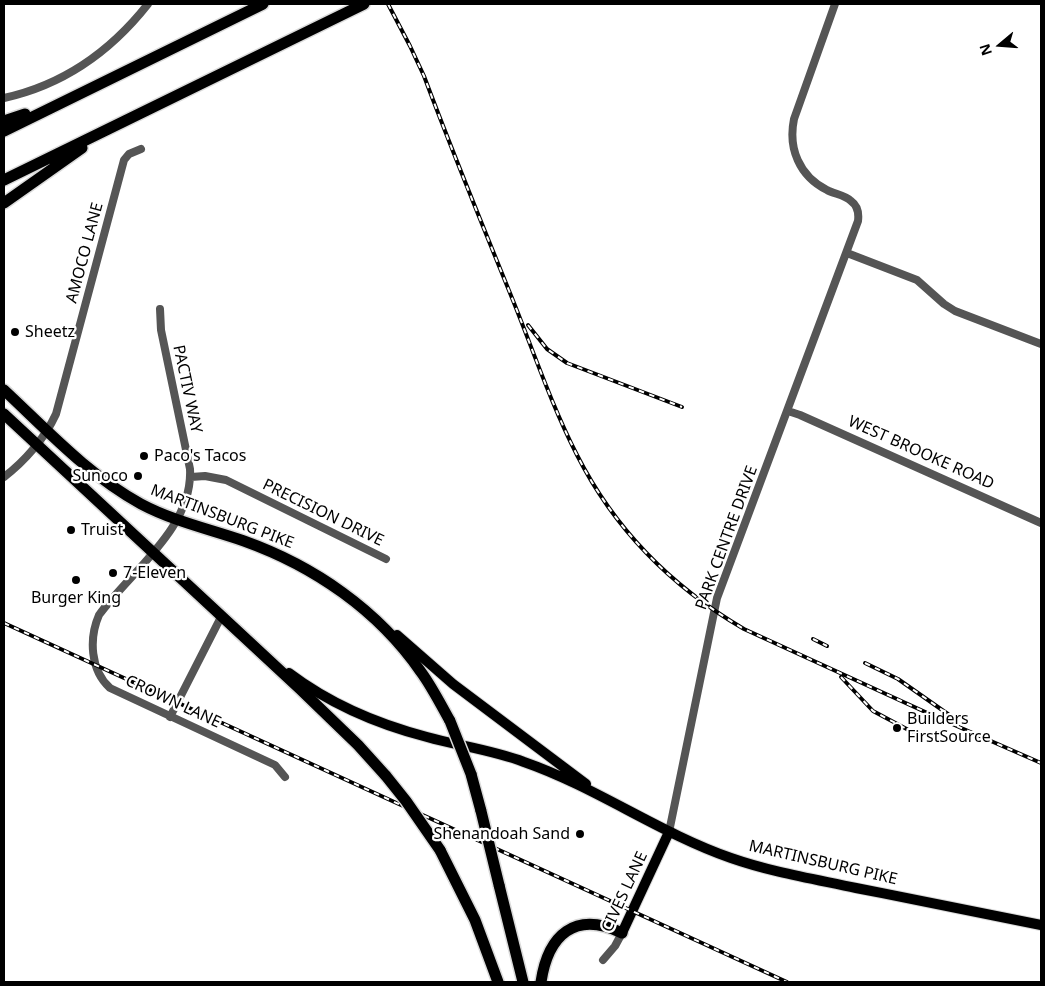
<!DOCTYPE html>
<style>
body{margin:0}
#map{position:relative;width:1045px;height:986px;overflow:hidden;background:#fff;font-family:"Noto Sans",sans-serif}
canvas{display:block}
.frame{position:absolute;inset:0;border:5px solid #000;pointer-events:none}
.north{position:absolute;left:975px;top:20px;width:50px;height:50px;-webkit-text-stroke:4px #fff;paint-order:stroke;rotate:252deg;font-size:14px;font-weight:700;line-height:20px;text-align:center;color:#000}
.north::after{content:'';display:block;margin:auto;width:18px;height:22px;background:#000;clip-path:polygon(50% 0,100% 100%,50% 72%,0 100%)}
</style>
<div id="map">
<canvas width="1045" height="986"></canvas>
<div class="frame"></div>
<div class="north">N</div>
</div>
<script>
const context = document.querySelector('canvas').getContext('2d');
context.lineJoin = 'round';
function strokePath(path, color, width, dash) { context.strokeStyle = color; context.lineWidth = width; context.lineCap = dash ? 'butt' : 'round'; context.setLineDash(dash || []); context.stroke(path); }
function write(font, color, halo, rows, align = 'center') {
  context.font = font + ' "Noto Sans",sans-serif'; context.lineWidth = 4.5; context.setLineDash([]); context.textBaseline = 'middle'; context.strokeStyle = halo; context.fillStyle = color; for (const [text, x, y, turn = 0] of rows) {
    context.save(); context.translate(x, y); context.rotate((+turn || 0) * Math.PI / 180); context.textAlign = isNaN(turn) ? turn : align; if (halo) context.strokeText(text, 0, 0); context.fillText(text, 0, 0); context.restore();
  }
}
const major = new Path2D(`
 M 397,635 L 453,684 L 586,784
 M 289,673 C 330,704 377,724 427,737 C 459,746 492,750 524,762 C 596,787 659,833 731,858 C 771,872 814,879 856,888 C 918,900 980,913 1041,925
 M 622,933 L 669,832`);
const highway = new Path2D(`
 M 4,121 L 25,114
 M 4,131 L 263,4
 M 4,180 L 364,4
 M 4,203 L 82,148
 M 4,390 C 47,430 88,475 141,504 C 173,521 209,529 244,541 C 314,566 378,610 421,672 C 432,687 441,705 450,721
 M 4,414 L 300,689 L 358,745 L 386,776
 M 471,774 L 481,811
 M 440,850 L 475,920 L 498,982
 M 499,885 L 523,982
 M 541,982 C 548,935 575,910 622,933`);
strokePath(major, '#dbdbdb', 12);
strokePath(highway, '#dbdbdb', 14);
strokePath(new Path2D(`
 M 4,98 C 63,85 111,51 148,4
 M 847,253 L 917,280 L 944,304 L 955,311 L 1041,344
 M 160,309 L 161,330 L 190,469 C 193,528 131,571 99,615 C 89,638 90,670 110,688 L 275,765 L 285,777
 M 788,411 L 800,415 L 1041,523
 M 4,477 C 25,461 45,438 56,414 L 124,160 L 129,154 L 141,149
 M 191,477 L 205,476 L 226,480 L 386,559
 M 170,717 L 221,617
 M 669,832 L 717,598 L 858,221 C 859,213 858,206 851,201 C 845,195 834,194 827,190 C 799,176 788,148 794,119 L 835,4
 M 603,960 L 615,946 L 622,933`), '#555', 8);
strokePath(major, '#000', 10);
strokePath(highway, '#000', 11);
const rail = new Path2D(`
 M 388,4 L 410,46 L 424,76 C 452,151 482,224 512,298 C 533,350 551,404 577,455 C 615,530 672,587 744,629 L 934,716 L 1041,763
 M 528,325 L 547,349 L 567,363 L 682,407
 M 4,623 L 787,982
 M 813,639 L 827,646
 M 865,663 L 898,679 L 955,719
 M 841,677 L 873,711 L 916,734`);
strokePath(rail, '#000', 4);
strokePath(rail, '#fff', 2, [5.5]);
const highwayBridge = new Path2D(`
 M 450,721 L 471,774
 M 386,776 L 406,801 L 440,850
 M 481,811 L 499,885`);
strokePath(highwayBridge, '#dbdbdb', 14, []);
strokePath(highwayBridge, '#000', 11);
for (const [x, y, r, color] of [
 [15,332,5,"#000"],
 [144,456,5,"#000"],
 [138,476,5,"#000"],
 [71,530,5,"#000"],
 [113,573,5,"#000"],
 [76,580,5,"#000"],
 [897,728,5,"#000"],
 [580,834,5,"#000"]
]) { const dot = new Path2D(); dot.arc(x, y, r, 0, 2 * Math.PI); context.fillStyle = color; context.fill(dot); strokePath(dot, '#fff', 2); }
write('16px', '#000', '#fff', [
 ["AMOCO LANE",85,253,-75],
 ["PACTIV WAY",187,389,78],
 ["WEST BROOKE ROAD",921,453,24],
 ["PRECISION DRIVE",323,513,26],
 ["MARTINSBURG PIKE",222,517,21],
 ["PARK CENTRE DRIVE",727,538,-70],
 ["CROWN LANE",173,702,25],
 ["MARTINSBURG PIKE",823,863,13],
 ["CIVES LANE",625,892,-65]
]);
write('16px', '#000', '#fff', [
 ["Sheetz",25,332],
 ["Paco's Tacos",154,456],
 ["Sunoco",128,476,"right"],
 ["Truist",81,530],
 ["7-Eleven",123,573],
 ["Burger King",76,598,"center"],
 ["Builders",907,719],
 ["FirstSource",907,737],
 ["Shenandoah Sand",570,834,"right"]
], 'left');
</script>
